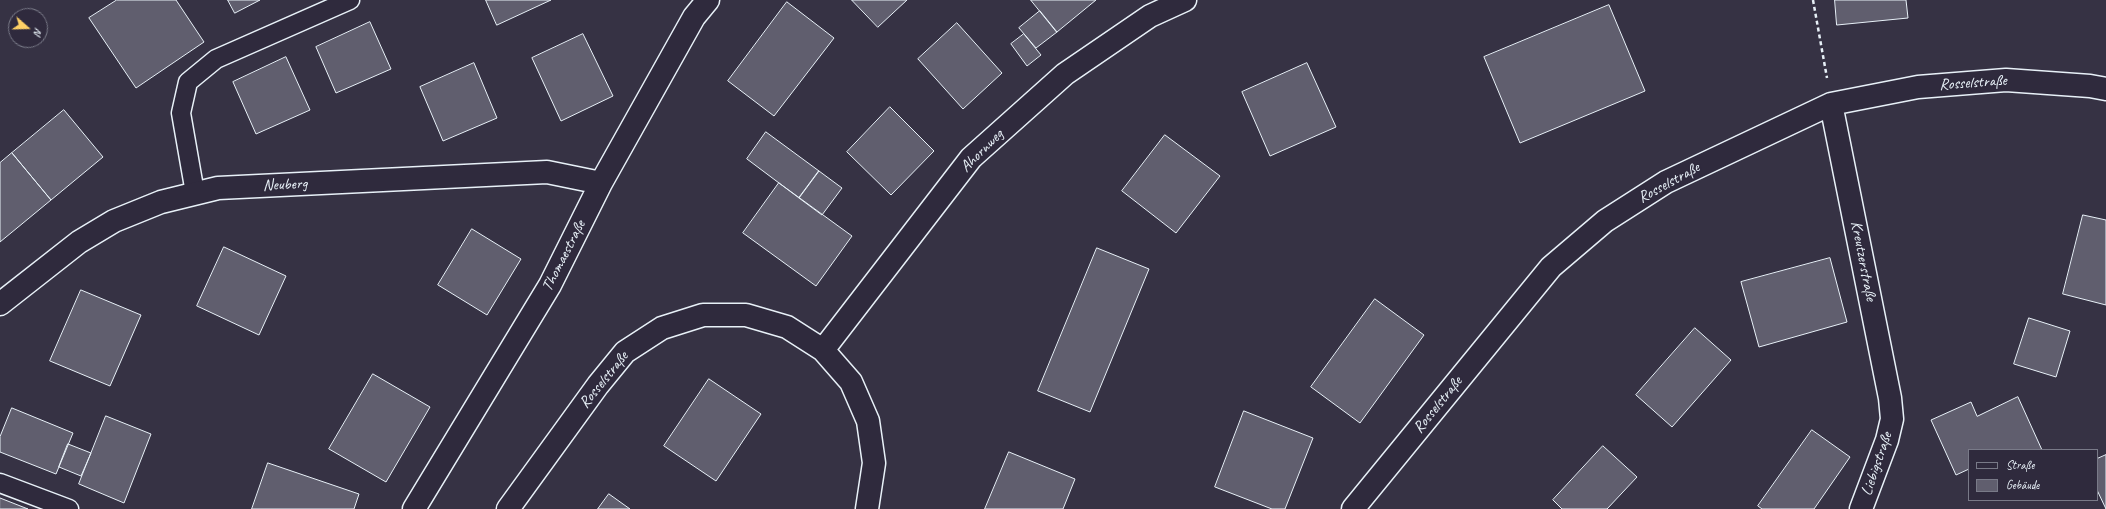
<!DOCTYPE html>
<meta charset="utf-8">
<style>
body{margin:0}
#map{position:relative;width:2106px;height:509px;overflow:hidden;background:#363244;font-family:Caveat,sans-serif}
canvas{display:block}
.legend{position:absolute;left:1968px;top:449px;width:130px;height:52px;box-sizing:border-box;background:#2f2a3d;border:1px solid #797a88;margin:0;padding:5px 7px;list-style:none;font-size:12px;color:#e8f1f8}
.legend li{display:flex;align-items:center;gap:8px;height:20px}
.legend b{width:20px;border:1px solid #797a88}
.north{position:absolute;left:8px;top:8px;width:40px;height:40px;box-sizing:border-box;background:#2f2a3d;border:1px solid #797a88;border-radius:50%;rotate:110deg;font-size:11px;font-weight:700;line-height:16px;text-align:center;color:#e8f1f8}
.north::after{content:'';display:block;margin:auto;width:14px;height:18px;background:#ffd166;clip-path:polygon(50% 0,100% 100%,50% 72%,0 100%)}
</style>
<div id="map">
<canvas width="2106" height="509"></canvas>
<ul class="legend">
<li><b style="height:5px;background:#2f2a3d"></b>Straße</li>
<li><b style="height:11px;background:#605e6e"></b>Gebäude</li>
</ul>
<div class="north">N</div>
</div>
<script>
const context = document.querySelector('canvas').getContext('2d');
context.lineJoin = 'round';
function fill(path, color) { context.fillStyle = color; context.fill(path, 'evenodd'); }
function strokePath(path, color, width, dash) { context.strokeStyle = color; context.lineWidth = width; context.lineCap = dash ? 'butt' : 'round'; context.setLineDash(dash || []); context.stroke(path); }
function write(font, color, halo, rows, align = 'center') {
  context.font = font + ' Caveat,sans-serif'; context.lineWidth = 3; context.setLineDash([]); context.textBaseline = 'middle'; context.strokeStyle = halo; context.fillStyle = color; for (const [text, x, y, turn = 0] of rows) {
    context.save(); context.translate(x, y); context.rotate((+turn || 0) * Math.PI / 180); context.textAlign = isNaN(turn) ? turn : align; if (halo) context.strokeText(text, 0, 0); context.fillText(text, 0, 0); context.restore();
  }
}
const building = new Path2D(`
 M 117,0 L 176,0 L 204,42 L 136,88 L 89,18 Z
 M 228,0 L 260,0 L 235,13 Z
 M 486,0 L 551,0 L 497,25 Z
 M 852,0 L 907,0 L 878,27 Z
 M 1031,0 L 1096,0 L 1057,32 Z
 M 1835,0 L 1906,0 L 1908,18 L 1837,25 Z
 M 787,2 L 834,38 L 774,116 L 728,81 Z
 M 1609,5 L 1645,91 L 1520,143 L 1484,57 Z
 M 1040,11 L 1057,32 L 1036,48 L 1019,28 Z
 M 370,22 L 391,69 L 336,93 L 316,47 Z
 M 957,23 L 1002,73 L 963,109 L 918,59 Z
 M 583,34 L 613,96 L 561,121 L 532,58 Z
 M 1024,34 L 1041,55 L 1027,66 L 1011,44 Z
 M 286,57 L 310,110 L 256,134 L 233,82 Z
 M 474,63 L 497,118 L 443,141 L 420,87 Z
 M 1307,63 L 1336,127 L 1270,156 L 1242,92 Z
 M 890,107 L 934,151 L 891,195 L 847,152 Z
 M 64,110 L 103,157 L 51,200 L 12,153 Z
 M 766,132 L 819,171 L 799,198 L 747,159 Z
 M 1165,135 L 1220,176 L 1176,233 L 1122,191 Z
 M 12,153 L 51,200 L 0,242 L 0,163 Z
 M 819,171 L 842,188 L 822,215 L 799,198 Z
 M 779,183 L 852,236 L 816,286 L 743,233 Z
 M 2083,215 L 2106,220 L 2106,305 L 2063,294 Z
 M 472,229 L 521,259 L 487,315 L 438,285 Z
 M 224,247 L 286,276 L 259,335 L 197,306 Z
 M 1097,248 L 1149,269 L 1090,412 L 1038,391 Z
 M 1830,258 L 1847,322 L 1759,347 L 1741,282 Z
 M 81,290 L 141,315 L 110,386 L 50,361 Z
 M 1375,299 L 1424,335 L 1360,423 L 1311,387 Z
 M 2029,318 L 2070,331 L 2056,377 L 2014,364 Z
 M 1695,328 L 1731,360 L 1672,427 L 1636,395 Z
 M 373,374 L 430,407 L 386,482 L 329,449 Z
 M 709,379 L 761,414 L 716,481 L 664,446 Z
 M 2018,397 L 2042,450 L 1969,450 L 1969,469 L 1956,475 L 1931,420 L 1971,402 L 1977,416 Z
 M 12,408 L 73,433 L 56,474 L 0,452 L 0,437 Z
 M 1244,411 L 1313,438 L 1285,509 L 1272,509 L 1215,487 Z
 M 106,416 L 151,434 L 124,503 L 79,484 Z
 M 1812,430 L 1850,457 L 1814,509 L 1762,509 L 1758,506 Z
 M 68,444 L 91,453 L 81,476 L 59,467 Z
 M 1603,446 L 1637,477 L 1607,509 L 1562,509 L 1553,500 Z
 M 1009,452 L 1075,479 L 1063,509 L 985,509 Z
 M 2106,455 L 2106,509 L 2097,490 L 2097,459 Z
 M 268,463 L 359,494 L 354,509 L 252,509 Z
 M 609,494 L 630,509 L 598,509 Z
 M 0,498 L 28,509 L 0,509 Z`);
fill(building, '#605e6e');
strokePath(building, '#e8f1f8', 1);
const lane = new Path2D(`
 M 195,193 L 181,113 L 188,82 L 216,59 L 350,0
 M 0,483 L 69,509`);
const street = new Path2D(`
 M 1831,104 L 1890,398 L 1892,419 L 1887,440 L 1861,509
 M 0,304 L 79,242 L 114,221 L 161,202 L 218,188 L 547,172 L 601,183
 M 823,350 L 971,158 L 1065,74 L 1150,16 L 1185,0
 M 414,509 L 550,285 L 601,183 L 694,17 L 708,0
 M 508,509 L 598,385 L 625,352 L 662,328 L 703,315 L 746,315 L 787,327 L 823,350 L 851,382 L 868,421 L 874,463 L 867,509
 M 1353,509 L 1551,267 L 1605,221 L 1666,182 L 1831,104 L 1918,87 L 2006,80 L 2090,86 L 2106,89`);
strokePath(lane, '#e8f1f8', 21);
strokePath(street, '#e8f1f8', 25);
strokePath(new Path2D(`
 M 1813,0 L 1827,78`), '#e8f1f8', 2.5, [4, 3]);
strokePath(lane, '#2f2a3d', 18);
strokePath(street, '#2f2a3d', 22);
write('16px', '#e8f1f8', '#2f2a3d', [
 ["Rosselstraße",1973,83,-4],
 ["Ahornweg",982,151,-45],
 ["Rosselstraße",1669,183,-29],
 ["Neuberg",285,185,-3],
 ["Thomaestraße",564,256,-63],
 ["Kreutzerstraße",1863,261,79],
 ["Rosselstraße",604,380,-51],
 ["Rosselstraße",1438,405,-51],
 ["Liebigstraße",1877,464,-71]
]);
</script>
